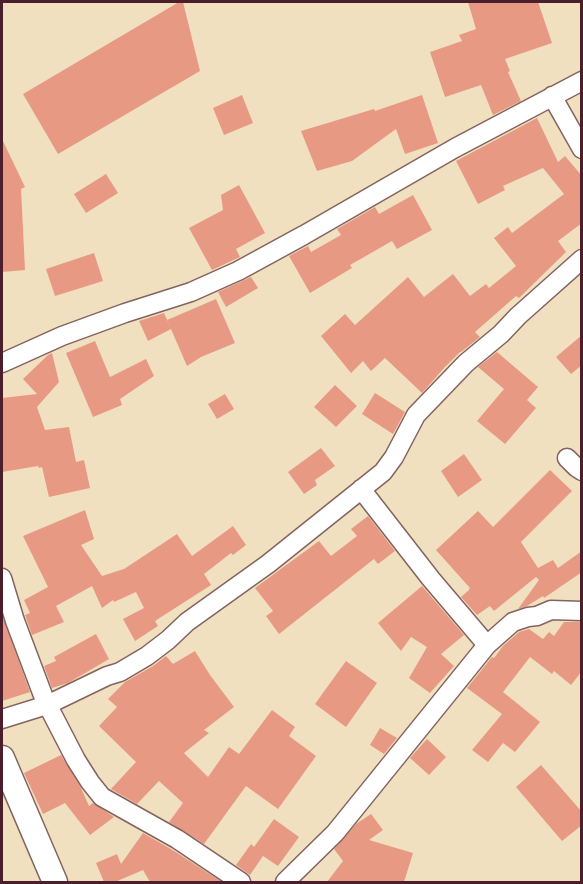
<!DOCTYPE html>
<style>
body{margin:0}
#map{position:relative;width:583px;height:884px;overflow:hidden;background:#f0e0c0;font-family:Caveat,sans-serif}
canvas{display:block}
.frame{position:absolute;inset:0;border:3px solid #4a1f2b;pointer-events:none}
</style>
<div id="map">
<canvas width="583" height="884"></canvas>
<div class="frame"></div>
</div>
<script>
const context = document.querySelector('canvas').getContext('2d');
context.lineJoin = 'round';
function fill(path, color) { context.fillStyle = color; context.fill(path, 'evenodd'); }
function strokePath(path, color, width, dash) { context.strokeStyle = color; context.lineWidth = width; context.lineCap = dash ? 'butt' : 'round'; context.setLineDash(dash || []); context.stroke(path); }
fill(new Path2D(`
 M 179,2 L 183,2 L 200,71 L 58,154 L 23,94 Z
 M 468,2 L 538,2 L 552,43 L 505,59 L 510,71 L 508,72 L 521,101 L 493,115 L 481,85 L 445,97 L 430,52 L 462,41 L 459,35 L 476,29 Z
 M 242,95 L 253,123 L 224,135 L 213,108 Z
 M 422,95 L 438,143 L 405,154 L 396,129 L 352,161 L 317,171 L 301,131 L 374,109 L 375,111 Z
 M 537,118 L 558,162 L 565,156 L 582,176 L 582,223 L 558,241 L 566,252 L 519,298 L 516,296 L 475,332 L 480,337 L 461,352 L 460,352 L 444,368 L 422,393 L 385,358 L 371,371 L 363,361 L 351,373 L 321,336 L 345,314 L 355,325 L 408,277 L 424,297 L 453,274 L 470,296 L 486,284 L 489,288 L 516,266 L 494,238 L 508,227 L 512,233 L 564,194 L 543,168 L 503,186 L 505,190 L 478,204 L 456,161 Z
 M 2,139 L 25,187 L 21,189 L 25,270 L 2,272 Z
 M 106,174 L 118,193 L 86,213 L 74,194 Z
 M 239,185 L 265,233 L 236,249 L 240,257 L 212,270 L 189,228 L 223,210 L 221,195 Z
 M 413,195 L 432,230 L 397,249 L 392,241 L 350,265 L 352,268 L 310,293 L 289,256 L 308,246 L 311,252 L 341,235 L 337,229 L 375,207 L 379,214 Z
 M 94,253 L 103,281 L 55,296 L 46,269 Z
 M 251,277 L 258,288 L 226,307 L 218,292 Z
 M 216,299 L 235,343 L 201,357 L 187,366 L 171,329 L 148,341 L 139,321 L 164,313 L 170,326 L 167,320 Z
 M 582,335 L 582,365 L 571,374 L 556,357 Z
 M 95,341 L 110,377 L 146,359 L 154,376 L 120,399 L 122,405 L 93,417 L 66,353 Z
 M 497,352 L 538,387 L 527,400 L 536,408 L 505,444 L 477,421 L 504,389 L 478,367 Z
 M 52,353 L 59,382 L 37,407 L 45,430 L 69,427 L 76,462 L 84,460 L 90,488 L 49,497 L 42,467 L 39,468 L 38,466 L 2,472 L 2,398 L 37,394 L 23,379 L 48,355 Z
 M 335,385 L 357,406 L 336,427 L 314,407 Z
 M 375,393 L 405,412 L 393,434 L 362,414 Z
 M 225,394 L 234,409 L 217,419 L 208,404 Z
 M 321,448 L 335,466 L 315,480 L 317,485 L 304,494 L 288,472 Z
 M 464,454 L 482,480 L 458,497 L 441,471 Z
 M 550,470 L 572,491 L 521,542 L 538,568 L 553,560 L 558,568 L 582,551 L 582,572 L 544,598 L 543,596 L 527,606 L 518,609 L 539,580 L 536,577 L 494,611 L 490,606 L 477,615 L 461,597 L 469,590 L 469,589 L 470,588 L 436,550 L 478,511 L 493,527 Z
 M 85,510 L 94,539 L 81,545 L 102,576 L 124,569 L 177,534 L 192,556 L 233,526 L 246,545 L 233,555 L 231,553 L 204,574 L 211,585 L 155,621 L 158,626 L 135,641 L 123,619 L 144,608 L 136,592 L 114,602 L 113,600 L 102,608 L 92,586 L 56,606 L 64,622 L 32,635 L 25,615 L 30,613 L 24,600 L 48,587 L 23,536 Z
 M 368,516 L 395,551 L 378,564 L 374,559 L 279,634 L 266,616 L 273,611 L 255,588 L 319,541 L 331,556 L 357,536 L 351,529 Z
 M 422,586 L 464,635 L 441,654 L 454,666 L 430,693 L 409,678 L 427,647 L 411,637 L 401,651 L 378,623 Z
 M 2,615 L 30,692 L 2,701 Z
 M 564,622 L 582,622 L 582,671 L 571,685 L 554,671 L 552,674 L 530,657 L 503,692 L 540,722 L 515,752 L 503,743 L 488,762 L 472,750 L 502,714 L 467,688 L 492,657 L 494,658 L 503,646 L 519,632 L 529,629 L 543,639 L 549,632 L 554,636 Z
 M 96,634 L 109,659 L 68,683 L 52,688 L 44,666 L 56,661 L 54,657 Z
 M 195,651 L 210,675 L 234,707 L 204,730 L 209,733 L 184,753 L 208,777 L 229,747 L 239,754 L 272,710 L 295,727 L 289,736 L 316,756 L 278,809 L 246,786 L 204,844 L 169,822 L 183,803 L 159,781 L 137,804 L 111,789 L 136,762 L 99,726 L 117,707 L 108,699 L 125,682 L 153,666 L 166,656 L 173,664 Z
 M 346,661 L 377,683 L 346,727 L 315,704 Z
 M 380,728 L 397,738 L 384,754 L 370,745 Z
 M 427,739 L 446,757 L 429,775 L 410,758 Z
 M 61,755 L 81,788 L 89,806 L 93,803 L 114,817 L 90,835 L 65,803 L 43,814 L 24,773 Z
 M 541,765 L 582,812 L 582,825 L 562,841 L 516,787 Z
 M 371,814 L 383,830 L 369,840 L 413,853 L 404,882 L 327,882 L 343,861 L 334,849 L 356,824 Z
 M 274,819 L 299,837 L 278,866 L 263,856 L 250,875 L 236,865 L 251,844 L 254,847 Z
 M 143,833 L 171,849 L 222,882 L 150,882 L 143,870 L 115,882 L 104,882 L 96,863 L 117,854 L 121,864 Z`), '#e89983');
const minor = new Path2D(`
 M 552,96 L 582,149
 M 2,363 L 62,336 L 125,313 L 191,292 L 238,271 L 304,235 L 455,148 L 582,81
 M 567,458 L 576,467 L 582,471
 M 361,489 L 431,579 L 487,645
 M 2,578 L 15,621 L 44,698 L 76,760 L 90,782 L 102,797 L 177,839 L 241,882
 M 2,719 L 47,705 L 107,676 L 120,672 L 147,656 L 168,640 L 187,622 L 268,564 L 383,472 L 394,457 L 416,415 L 466,363 L 501,334 L 518,316 L 582,259
 M 285,882 L 335,833 L 487,645 L 513,622 L 528,617 L 537,616 L 551,610 L 582,611`);
const major = new Path2D(`
 M 2,758 L 55,882`);
strokePath(minor, '#84635f', 21);
strokePath(major, '#84635f', 27);
strokePath(minor, '#fff', 18);
strokePath(major, '#fff', 24);
</script>
